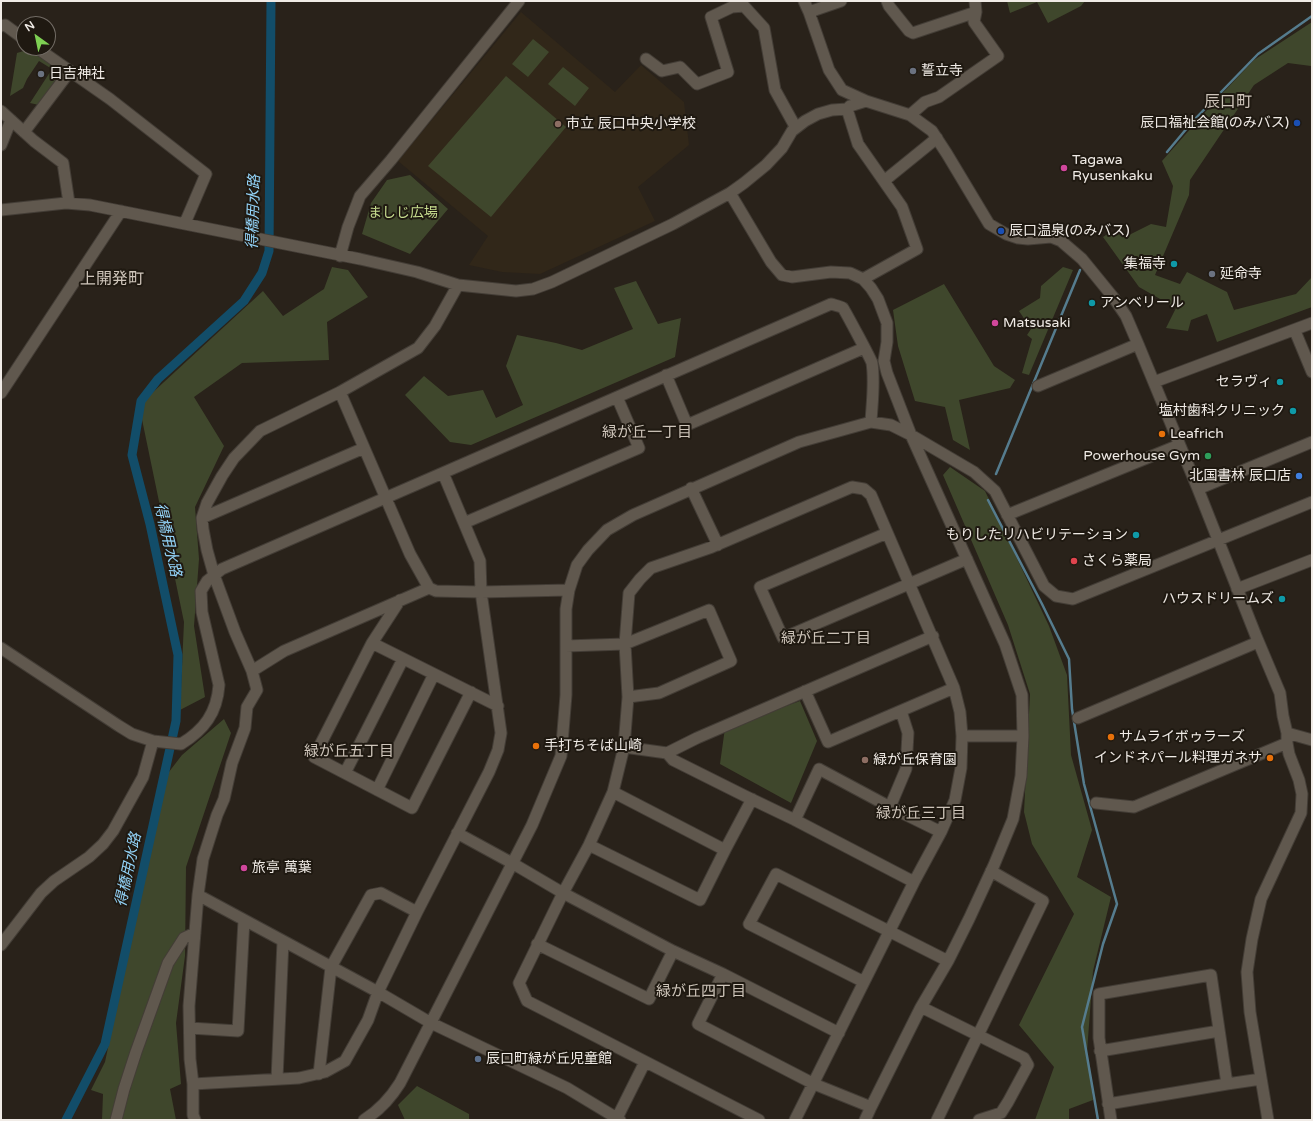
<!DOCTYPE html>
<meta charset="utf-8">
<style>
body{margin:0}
#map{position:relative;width:1313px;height:1121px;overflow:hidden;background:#29221a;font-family:"Varela Round",sans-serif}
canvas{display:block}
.frame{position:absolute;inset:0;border:2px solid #f0ebe6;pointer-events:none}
.north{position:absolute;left:16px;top:16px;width:40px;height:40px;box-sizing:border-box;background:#1f1911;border:1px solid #736d66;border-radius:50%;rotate:327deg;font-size:11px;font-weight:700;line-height:16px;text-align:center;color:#f0ebe6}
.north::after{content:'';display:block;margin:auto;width:14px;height:18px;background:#7ed053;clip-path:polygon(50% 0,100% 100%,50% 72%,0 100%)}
</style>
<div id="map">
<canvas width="1313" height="1121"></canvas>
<div class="frame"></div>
<div class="north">N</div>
</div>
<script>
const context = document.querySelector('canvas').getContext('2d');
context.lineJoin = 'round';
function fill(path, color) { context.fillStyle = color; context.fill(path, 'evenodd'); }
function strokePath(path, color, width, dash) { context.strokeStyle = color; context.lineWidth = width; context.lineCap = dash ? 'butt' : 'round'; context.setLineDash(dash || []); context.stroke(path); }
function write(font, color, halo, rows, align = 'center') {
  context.font = font + ' "Varela Round","Noto Sans JP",sans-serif'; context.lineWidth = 4; context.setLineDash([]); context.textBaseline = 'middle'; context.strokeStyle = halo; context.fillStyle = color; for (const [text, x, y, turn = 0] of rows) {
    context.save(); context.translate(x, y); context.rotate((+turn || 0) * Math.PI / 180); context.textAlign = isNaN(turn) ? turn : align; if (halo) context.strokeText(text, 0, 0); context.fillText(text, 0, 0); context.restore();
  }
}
fill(new Path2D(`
 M 521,12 L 615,92 L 641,65 L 684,102 L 689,145 L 638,187 L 655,221 L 540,274 L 502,272 L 469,265 L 488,236 L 398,161 Z`), '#312719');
fill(new Path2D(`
 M 1007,1 L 1085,1 L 1081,6 L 1048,23 L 1037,2 L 1010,13 Z
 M 1312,22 L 1312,65 L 1311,66 L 1288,63 L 1254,85 L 1190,180 L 1189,195 L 1155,275 L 1180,284 L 1187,272 L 1227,292 L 1234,310 L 1296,294 L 1312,277 L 1312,307 L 1217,342 L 1207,314 L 1191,320 L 1188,331 L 1166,328 L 1176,308 L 1139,287 L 1103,237 L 1109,233 L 1129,235 L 1151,224 L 1166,227 L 1173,186 L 1162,161 L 1215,101 L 1254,60 Z
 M 533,39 L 549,52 L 528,77 L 512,64 Z
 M 30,49 L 38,52 L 63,69 L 39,105 L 30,103 L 52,69 L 39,61 L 27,79 L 23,88 L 10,96 L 17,53 Z
 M 563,67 L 589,88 L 575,106 L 548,84 Z
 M 506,76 L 566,127 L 491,217 L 428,166 Z
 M 410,175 L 448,209 L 410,254 L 362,234 L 371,203 L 387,180 Z
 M 332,267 L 348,270 L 368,297 L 327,322 L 329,360 L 242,363 L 194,397 L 224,446 L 195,507 L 199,559 L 194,626 L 205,697 L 180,710 L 184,622 L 139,405 L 263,291 L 283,316 L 324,289 Z
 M 1063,267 L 1073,270 L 1029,375 L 1022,373 L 1032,339 L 1027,335 L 1031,329 L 1019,311 L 1040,298 L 1041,286 Z
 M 636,281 L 658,324 L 681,318 L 675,357 L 471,445 L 450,442 L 405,395 L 424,376 L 448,396 L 483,390 L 496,418 L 523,405 L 506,366 L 517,335 L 556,343 L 582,350 L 633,329 L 614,288 Z
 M 944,284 L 994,366 L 1015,380 L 1010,388 L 959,400 L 970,450 L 953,440 L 945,407 L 915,401 L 898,346 L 893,310 Z
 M 950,467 L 985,491 L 1049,626 L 1067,675 L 1071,755 L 1092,830 L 1077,877 L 1111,897 L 1093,971 L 1087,1052 L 1093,1100 L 1069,1109 L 1069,1120 L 1035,1120 L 1054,1067 L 1019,1025 L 1074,914 L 1032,844 L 1024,812 L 1030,694 L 1008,625 L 943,475 Z
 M 800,701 L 817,741 L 791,803 L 720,764 L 725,728 Z
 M 224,719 L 231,733 L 186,867 L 185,956 L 176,1023 L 181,1084 L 170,1089 L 176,1120 L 102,1120 L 103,1094 L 91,1090 L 105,1062 L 165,777 L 182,755 Z
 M 417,1086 L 469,1114 L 469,1120 L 405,1120 L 398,1105 Z`), '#3f472c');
strokePath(new Path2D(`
 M 1167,152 L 1193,121 L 1258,54 L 1312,16
 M 996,474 L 1080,270
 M 988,500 L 1042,604 L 1069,659 L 1072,709 L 1084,784 L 1117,904 L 1103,944 L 1082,1027 L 1098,1120`), '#557c8e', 2.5);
strokePath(new Path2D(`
 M 66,1120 L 105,1044 L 176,721 L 178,655 L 150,524 L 132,455 L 141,401 L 158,379 L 244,301 L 262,273 L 269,251 L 271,1`), '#124d69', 9);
const minor = new Path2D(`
 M 804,1 L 809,12 L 829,70 L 842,90 L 866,101 L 910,115 L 932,131 L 947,154 L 989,224 L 1006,234 L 1018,238 L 1028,239 L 1051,237 L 1061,241 L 1082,259 L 1113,297 L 1126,316 L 1138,344 L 1198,489 L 1256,636 L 1280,693 L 1283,716 L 1287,733 L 1287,743 L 1289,754 L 1299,780 L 1302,794 L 1301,813 L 1261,899 L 1252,939 L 1247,972 L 1250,1012 L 1268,1120
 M 887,1 L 889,6 L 909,31 L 913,33 L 976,12
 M 809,12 L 841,1
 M 1,26 L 5,25 L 24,39
 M 37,48 L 110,99 L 206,174 L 185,223
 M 646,59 L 662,71 L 680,67 L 697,84 L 728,72 L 711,17 L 732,7 L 744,6 L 764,28 L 775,90 L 796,128
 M 847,109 L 858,144 L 902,207 L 917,249 L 863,279
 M 1,111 L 34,141 L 63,163 L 69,203
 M 910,115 L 925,102 L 939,97 L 998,56 L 974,22 L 976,12 L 975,1
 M 24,132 L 70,71
 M 1,145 L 11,120
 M 884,181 L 937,138
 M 730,193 L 771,262 L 782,275 L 792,277 L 831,272 L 850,273 L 863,279 L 871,288 L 878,299 L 887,323 L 887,342 L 884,361 L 887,373 L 911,435 L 1005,644 L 1022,695 L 1023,736 L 1021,776 L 1013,819 L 994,865 L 969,919 L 948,961 L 921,1007 L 871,1107 L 865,1120
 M 1,210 L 66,203 L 90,205 L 360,259 L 417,272 L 458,285 L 516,291 L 533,289 L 552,282 L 673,224 L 730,193 L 744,183 L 766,165 L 782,148 L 792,131 L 805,121 L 818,114 L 832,110 L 847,109 L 850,106 L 866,101
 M 340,256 L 348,227 L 360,196 L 391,160 L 519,1
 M 1295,331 L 1312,372
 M 666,375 L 687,425 L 864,348
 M 1154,382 L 1312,323
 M 1038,386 L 1138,344
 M 340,392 L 410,554 L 429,588 L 436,591 L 481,592 L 569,590
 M 1,393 L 121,211
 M 691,488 L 718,545
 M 1198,489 L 1312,442
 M 1007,515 L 1179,445
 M 202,518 L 364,448
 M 464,523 L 639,448 L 617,397
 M 887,533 L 760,587 L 783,638 L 967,559
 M 1237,589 L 1312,560
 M 400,600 L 372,643 L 314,757 L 412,808 L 471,692
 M 372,643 L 498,706
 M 566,646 L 625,644 L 709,610 L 731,661 L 659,693 L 628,697
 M 1,648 L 119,726 L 132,734 L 153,741
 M 252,671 L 284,651 L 429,588
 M 805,691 L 828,742 L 954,688
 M 1078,718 L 1258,642
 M 1287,733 L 1312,740
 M 962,736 L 1023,736
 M 624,747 L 667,753 L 697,738 L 933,636
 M 667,753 L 673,760 L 745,796 L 795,820 L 914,882
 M 345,773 L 403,659
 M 377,790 L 434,674
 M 613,792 L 725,850 L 752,799
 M 1096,803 L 1134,807 L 1287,743
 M 890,807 L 906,769 L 908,733 L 901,711
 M 795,820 L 819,769 L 890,807 L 941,832
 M 457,833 L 512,863 L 563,893 L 673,951 L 723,974 L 839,1033
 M 589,845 L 700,900 L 725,850
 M 198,895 L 378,992 L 431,1023 L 567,1088 L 620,1120
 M 537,944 L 649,999 L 673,951
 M 1,945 L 41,893 L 54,881 L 89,857 L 103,844 L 113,831 L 143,777 L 153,741 L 181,744 C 204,730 217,713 219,685 L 202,612 L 201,591 L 207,581 L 222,569 L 831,304 C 834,305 840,306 843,308 C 845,311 871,359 872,363 C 875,382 872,403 871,422
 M 723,974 L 698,1024 L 814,1084 L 871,1107
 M 864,982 L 749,924 L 776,874 L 948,961
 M 921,1007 L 1024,1058 L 1028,1065 L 1008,1102 L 1001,1113 L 979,1120
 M 190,1028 L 238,1031 L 244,920
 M 1100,1051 L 1219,1031
 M 319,1074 L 331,967 L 371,895 L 381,893 L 417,912
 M 277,1079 L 283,941
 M 193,1084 L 299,1078 L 325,1072 L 345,1061 L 368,1020 L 378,992 L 417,912 L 489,772 L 498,750 L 501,733 L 481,592 L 480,561 L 443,473
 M 1227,1084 L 1261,1079
 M 1108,1104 L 1227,1084 L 1211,975 L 1099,994 L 1099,1038 L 1111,1120
 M 116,1120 L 124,1089 L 136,1052 L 168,963 L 184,938 L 195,933
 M 195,1120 L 193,1115 L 193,1084 L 190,1059 L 189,1006 L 198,895 L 203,859 L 217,815 L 224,799 L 232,763 L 245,728 L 247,707 L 257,690 L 252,671 L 235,632 L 214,575 L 207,550 L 203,529 L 202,518 L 207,503 L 222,476 L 234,458 L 260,431 L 340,392 L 418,348 L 435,326 L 458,285
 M 364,1120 C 380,1110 390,1099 400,1083 L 532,825 L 561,756 L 566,695 L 566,609 L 569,590 L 577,565 L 588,550 L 607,530 L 633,515 L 799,442 L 871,422 L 891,425 L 911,435 L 974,472 L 995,491 L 1044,586 L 1056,596 L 1073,599 L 1312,502
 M 616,1120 L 645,1062
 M 759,1120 L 527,1001 L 519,983 L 563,893 L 589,845 L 613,792 L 624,747 L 628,697 L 625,644 L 629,593 L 640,579 L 651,568 L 712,547 L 852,487 L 864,489 L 871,495 L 954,688 L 960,712 L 962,736 L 961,768 L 955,800 L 941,832 L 914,882 L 795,1120
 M 937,1120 L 1043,901 L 991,871`);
strokePath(minor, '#433d36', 13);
strokePath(minor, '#60584e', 11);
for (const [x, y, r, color] of [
 [913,71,4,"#6b7280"],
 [41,74,4,"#6b7280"],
 [1297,123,4,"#1a4fb4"],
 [558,124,4,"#8d6e63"],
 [1064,168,4,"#d1479c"],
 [1001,231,4,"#1a4fb4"],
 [1174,264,4,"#0f9aa8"],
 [1212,274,4,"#6b7280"],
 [1092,303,4,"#0f9aa8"],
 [995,323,4,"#d1479c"],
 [1280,382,4,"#0f9aa8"],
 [1293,411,4,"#0f9aa8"],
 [1162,434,4,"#e8710a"],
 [1208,456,4,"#2e9e5b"],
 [1299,476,4,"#3f7fe0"],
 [1136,535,4,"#0f9aa8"],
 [1074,561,4,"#e0444e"],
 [1282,599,4,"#0f9aa8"],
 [1111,737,4,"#e8710a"],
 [536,746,4,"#e8710a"],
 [1270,758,4,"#e8710a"],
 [865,760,4,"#8d6e63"],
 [244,868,4,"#d1479c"],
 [478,1059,4,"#5c6f8a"]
]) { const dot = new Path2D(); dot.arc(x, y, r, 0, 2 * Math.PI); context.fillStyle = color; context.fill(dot); strokePath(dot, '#1f1911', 1.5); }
write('14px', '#f0ebe6', '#1f1911', [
 ["誓立寺",921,71],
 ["日吉神社",49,74],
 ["辰口福祉会館(のみバス)",1289,123,"right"],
 ["市立 辰口中央小学校",566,124],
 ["Tagawa",1072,160],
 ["Ryusenkaku",1072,176],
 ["辰口温泉(のみバス)",1009,231],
 ["集福寺",1166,264,"right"],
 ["延命寺",1220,274],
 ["アンベリール",1100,303],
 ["Matsusaki",1003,323],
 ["セラヴィ",1272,382,"right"],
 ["塩村歯科クリニック",1285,411,"right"],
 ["Leafrich",1170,434],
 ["Powerhouse Gym",1200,456,"right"],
 ["北国書林 辰口店",1291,476,"right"],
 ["もりしたリハビリテーション",1128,535,"right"],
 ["さくら薬局",1082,561],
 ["ハウスドリームズ",1274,599,"right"],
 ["サムライボゥラーズ",1119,737],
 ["手打ちそば山崎",544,746],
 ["インドネパール料理ガネサ",1262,758,"right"],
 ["緑が丘保育園",873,760],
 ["旅亭 萬葉",252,868],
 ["辰口町緑が丘児童館",486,1059]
], 'left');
write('14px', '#c8de90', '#1f1911', [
 ["ましじ広場",403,213]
]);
write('italic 15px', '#93d3f8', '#1f1911', [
 ["得橋用水路",254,212,-88],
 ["得橋用水路",167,540,77],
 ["得橋用水路",129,870,-78]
]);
write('15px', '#cec5ba', '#1f1911', [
 ["緑が丘一丁目",647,433],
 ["緑が丘二丁目",826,639],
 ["緑が丘五丁目",349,752],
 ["緑が丘三丁目",921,814],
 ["緑が丘四丁目",701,992]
]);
write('16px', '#cec5ba', '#1f1911', [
 ["辰口町",1228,103],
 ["上開発町",112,280]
]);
</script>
